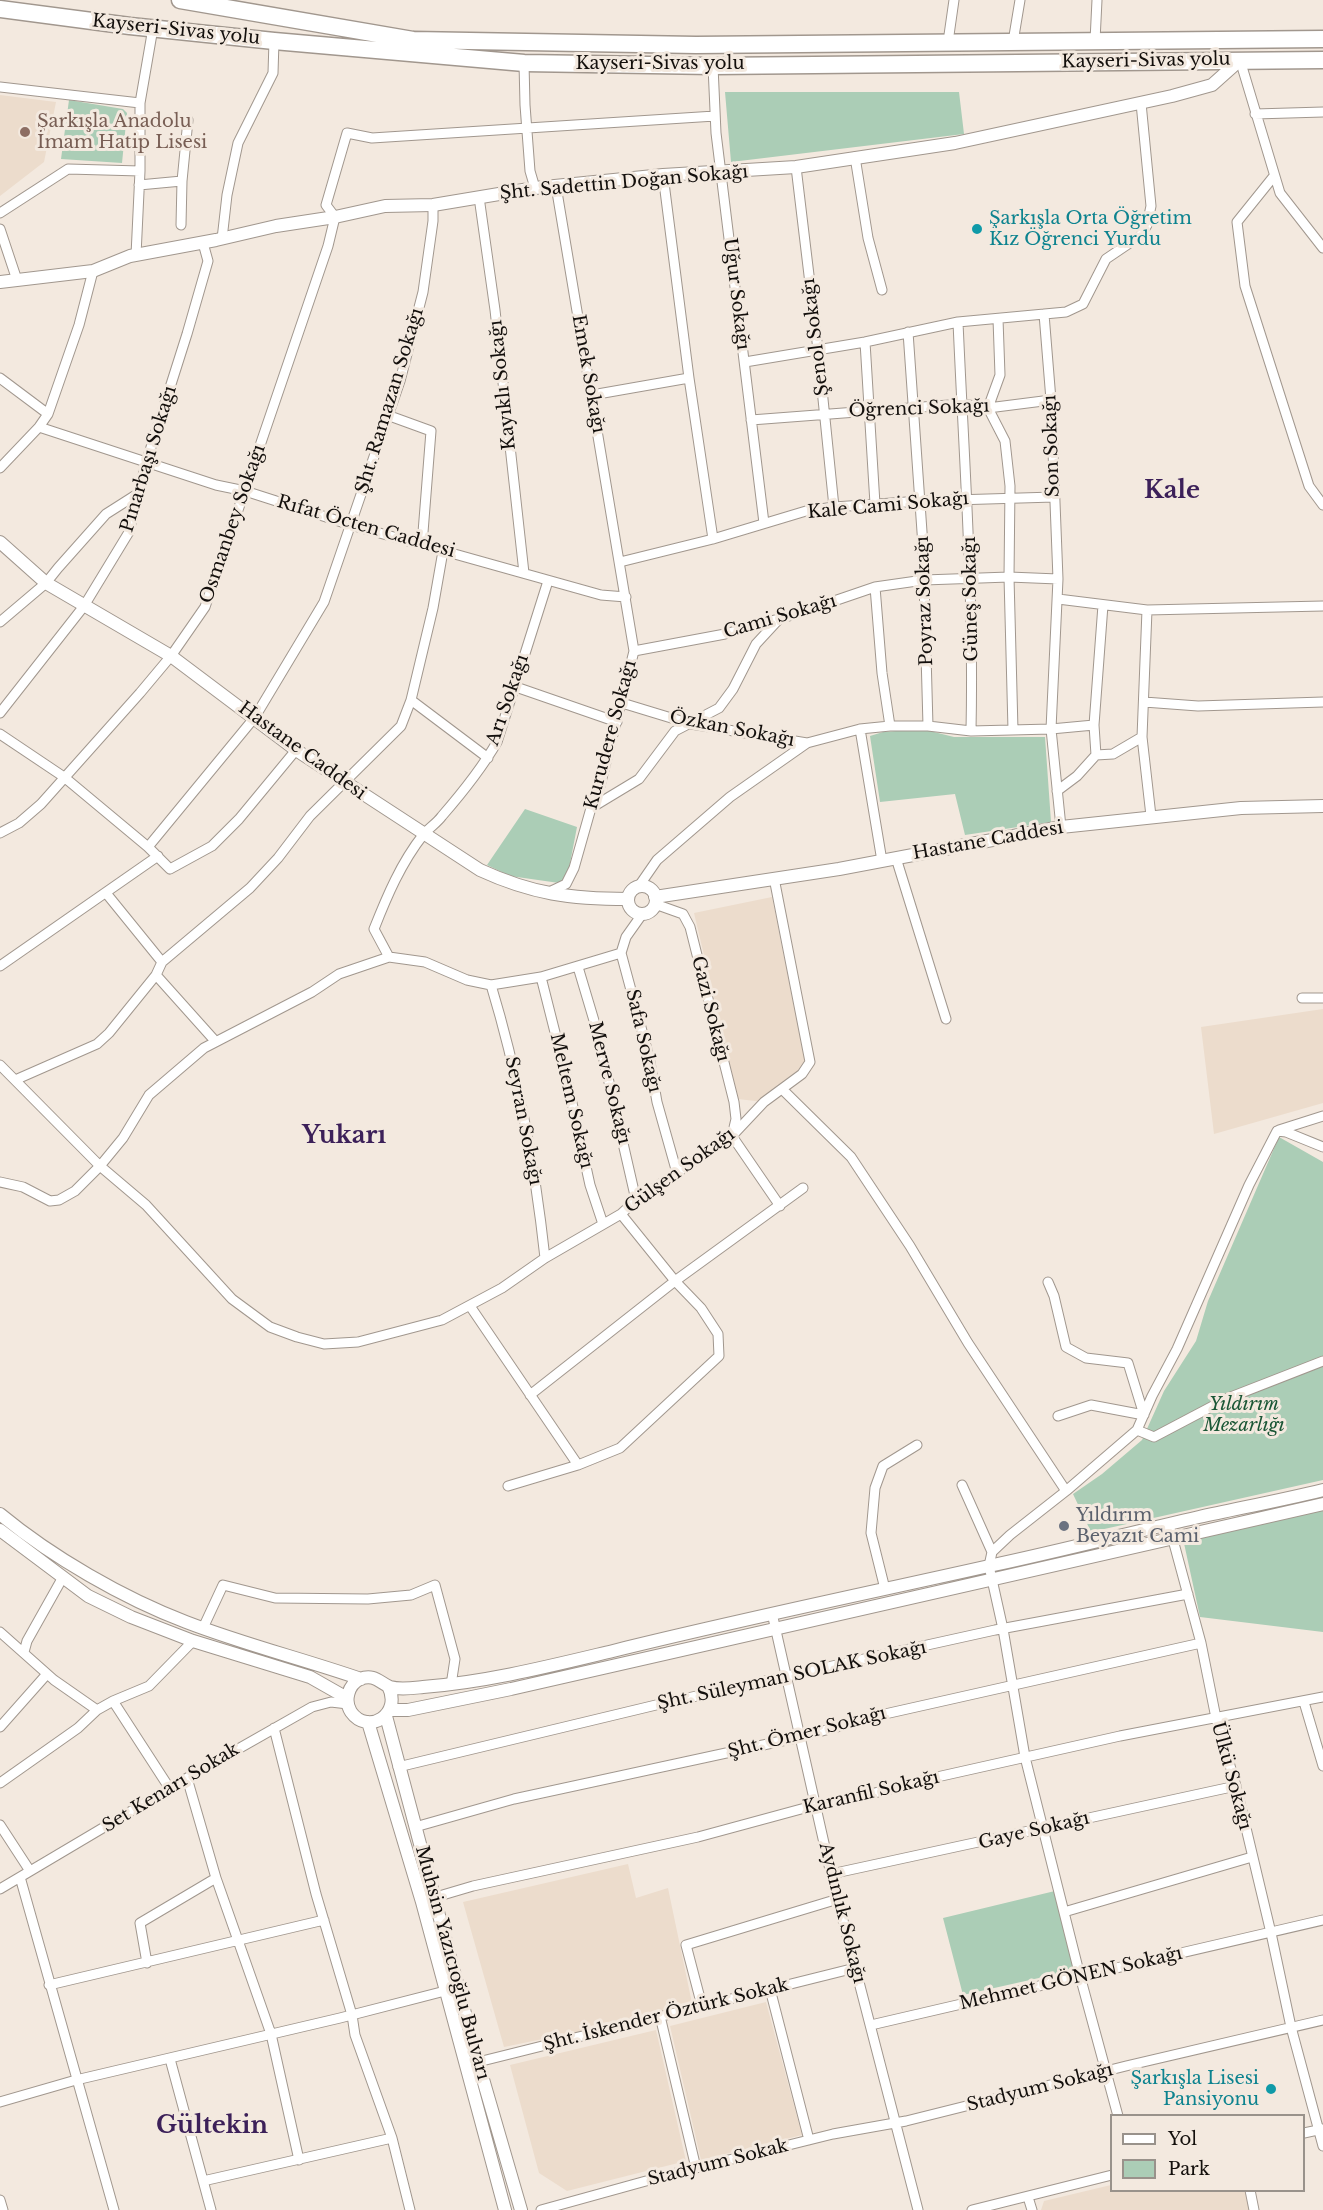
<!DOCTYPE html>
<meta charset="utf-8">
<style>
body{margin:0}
#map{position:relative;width:1323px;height:2210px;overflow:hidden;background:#f3e9df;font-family:"Libre Baskerville",serif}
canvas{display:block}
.legend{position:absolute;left:1110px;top:2114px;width:195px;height:78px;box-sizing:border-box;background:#f3e9df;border:2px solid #99928b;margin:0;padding:8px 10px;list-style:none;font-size:18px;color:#130f0c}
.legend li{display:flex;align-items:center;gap:12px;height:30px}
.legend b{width:30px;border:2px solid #99928b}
</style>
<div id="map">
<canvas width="1323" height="2210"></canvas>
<ul class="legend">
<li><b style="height:8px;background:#fff"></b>Yol</li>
<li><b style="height:16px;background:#abcdb6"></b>Park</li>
</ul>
</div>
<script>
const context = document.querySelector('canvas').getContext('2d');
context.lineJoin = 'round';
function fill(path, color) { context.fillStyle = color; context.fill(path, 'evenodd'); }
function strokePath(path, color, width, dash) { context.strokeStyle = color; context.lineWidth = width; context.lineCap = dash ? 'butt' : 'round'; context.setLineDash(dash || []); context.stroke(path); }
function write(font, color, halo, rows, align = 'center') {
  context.font = font + ' "Libre Baskerville",serif'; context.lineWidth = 6; context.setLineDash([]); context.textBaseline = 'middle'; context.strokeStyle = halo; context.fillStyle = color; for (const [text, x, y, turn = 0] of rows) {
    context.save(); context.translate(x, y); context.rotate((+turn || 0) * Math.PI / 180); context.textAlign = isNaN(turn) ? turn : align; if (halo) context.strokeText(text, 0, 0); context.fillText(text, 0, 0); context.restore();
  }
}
fill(new Path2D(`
 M 0,95 L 56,102 L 44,162 L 0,196 Z
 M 772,897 L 806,1067 L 764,1102 L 738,1099 L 694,913 Z
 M 1323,1009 L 1323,1103 L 1214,1134 L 1201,1027 Z
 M 628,1864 L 636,1898 L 668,1888 L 693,2008 L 504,2047 L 463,1902 Z
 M 766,2002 L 802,2135 L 701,2160 L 670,2026 Z
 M 656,2030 L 686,2161 L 567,2191 L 539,2173 L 510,2065 Z
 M 1111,2185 L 1112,2190 L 1245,2191 L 1249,2210 L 1041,2210 L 1044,2201 Z`), '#ecdccc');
fill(new Path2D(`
 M 725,92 L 959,92 L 964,134 L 731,162 Z
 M 69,100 L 123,109 L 127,113 L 122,163 L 61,159 Z
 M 922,729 L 954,737 L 1045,737 L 1051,822 L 965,835 L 955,794 L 880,802 L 870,736 L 883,732 Z
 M 525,809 L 577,827 L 566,884 L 510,876 L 487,865 Z
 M 1279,1137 L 1323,1162 L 1323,1480 L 1091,1532 L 1073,1494 L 1102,1474 L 1142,1440 L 1164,1391 L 1196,1341 L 1208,1301 Z
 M 1323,1506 L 1323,1632 L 1200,1617 L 1182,1534 Z
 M 1059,1890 L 1079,1969 L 963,1995 L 943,1918 Z`), '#abcdb6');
const street = new Path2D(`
 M 1095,41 L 1097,0
 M 948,42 L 954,0
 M 1013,42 L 1020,0
 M 1240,60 L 1280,193 L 1323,248
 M 524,63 L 525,105 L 530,171 L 535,188
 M 713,66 L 716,133 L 764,523
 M 0,87 L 140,103
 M 1255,114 L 1323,112
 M 855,157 L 868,238 L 882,290
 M 796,167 L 818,350 L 834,507
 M 663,175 L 689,378 L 713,539
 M 1274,176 L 1237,222 L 1245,286 L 1309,486 L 1323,505
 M 139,185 L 182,181 L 188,120
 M 479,197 L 495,310 L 524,573
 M 0,213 L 68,169 L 140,171
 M 181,225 L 182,181
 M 0,229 L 17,280
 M 222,239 L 227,195 L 238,143 L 273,73 L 274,41
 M 136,255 L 140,171 L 140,103 L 153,28
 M 1044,314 L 1051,400 L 1058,579 L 1051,729 L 1061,827
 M 998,319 L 1000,375 L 988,408 L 1005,441 L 1010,486 L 1009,577 L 1013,730
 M 958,322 C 964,459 974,595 971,731
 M 908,332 L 923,546 L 928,726
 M 865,342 L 875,504
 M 745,362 L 865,342 L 958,322 L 1066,312 L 1083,304 L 1106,259 L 1140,236 L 1147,225 L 1151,206 L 1141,103
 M 0,378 L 48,414
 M 592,395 L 689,378
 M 387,415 L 431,431 L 422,545
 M 751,420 L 962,404 L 988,408 L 1051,400
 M 39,427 L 216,485 L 245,491 L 351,525 L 601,595 L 626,597
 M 0,468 L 39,427 L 48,414 L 79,325 L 93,271
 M 620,562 L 713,539 L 806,511 L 834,507 L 921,501 L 1054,497
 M 875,587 L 882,673 L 890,726
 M 1058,599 L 1147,610 L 1323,606
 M 1147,610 L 1142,737 L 1151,816
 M 0,622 L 46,583 L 58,568 L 106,514 L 139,493
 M 634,651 L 725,634 L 796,614 L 875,587 L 924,580 L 1009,577 L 1058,579
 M 513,686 L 617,722
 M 411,700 L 488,758
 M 1144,702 L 1198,706 L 1323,702
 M 622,703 L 691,724 L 807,743
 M 0,713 L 84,606 L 129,532 L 146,463 L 187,334 L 208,261 L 203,243
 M 860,729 L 882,861
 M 0,734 L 64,777 L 148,847 L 170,869 L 212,846 L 239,819 L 296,750
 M 1096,755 L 1113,754 L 1142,737
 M 1057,791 L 1077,776 L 1096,755 L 1094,725 L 1103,605
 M 591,808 L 639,779 L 675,731 L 719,708 L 733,689 L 756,644 L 780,618
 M 0,833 L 19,823 L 41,804 L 140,693 L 171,656 L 205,607 L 328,246 L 335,217 L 326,205 L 347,133 L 372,138 L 715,116
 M 148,847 L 255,717 L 324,602 L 400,381 L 423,292 L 433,221 L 433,205
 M 896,858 L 946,1019
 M 639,886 L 657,860 L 730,797 L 807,743 L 860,729 L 890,726 L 928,726 L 971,731 L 1051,729 L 1094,725
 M 547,893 L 566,884 L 574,868 L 591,808 L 600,786 L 634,651 L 556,186
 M 655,904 L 683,914 L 690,927 L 734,1102 L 736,1119 L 732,1136 L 780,1206
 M 643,913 L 626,937 L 621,953 L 649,1057 L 657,1102 L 677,1173
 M 389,957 L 374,929 C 387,896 401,863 423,835 C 429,828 437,823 442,816 C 462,793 482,768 497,742 L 548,581
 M 162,962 L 250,888 L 278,858 L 310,816 L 401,726 L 411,700 L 433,608 L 443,551
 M 0,966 L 158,856
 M 578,967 L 598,1034 L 636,1200
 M 156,975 L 216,1042
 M 541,977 L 567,1080 L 590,1185 L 603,1224
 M 491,985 C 518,1074 535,1166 545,1258
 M 1302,998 L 1323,998
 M 0,1065 L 100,1166 L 146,1205 L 232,1299 L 270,1327 L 297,1337 L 324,1344 L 358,1342 L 442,1320 L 502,1288 L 545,1258 L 621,1214 L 636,1200 L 732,1136 L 764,1102 L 802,1074 L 810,1062 L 774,878
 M 15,1080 L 97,1044 L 109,1033 L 156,975 L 162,962 L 106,893
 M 783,1090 L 851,1157 L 910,1246 L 968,1343 L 1066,1491
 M 1279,1130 L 1323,1116
 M 0,1182 L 23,1187 L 50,1201 L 59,1200 L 75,1191 L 100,1166 L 123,1138 L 149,1095 L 204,1048 L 312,992 L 339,974 L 389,957 L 425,962 L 467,980 L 491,985 L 541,977 L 621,953
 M 1048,1282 L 1054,1296 L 1066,1347 L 1086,1358 L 1128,1363 L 1144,1415 L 1091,1405 L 1058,1416
 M 470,1306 L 578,1465 L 508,1486
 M 530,1395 L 675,1281 L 803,1188
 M 1137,1430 L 1154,1437 L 1228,1398 L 1323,1361
 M 578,1465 L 620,1448 L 719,1356 L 718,1334 L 701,1308 L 675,1281 L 621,1214
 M 962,1485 L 992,1552
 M 1169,1525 L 1201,1643 L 1216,1718 L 1236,1786 L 1271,1933 L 1291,2027 L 1323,2146
 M 885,1589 L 871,1533 L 875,1488 L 883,1466 L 917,1445
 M 772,1613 L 831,1874 L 918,2210
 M 203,1628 L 223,1585 L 275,1598 L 368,1599 L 411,1595 L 435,1585 L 455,1659 L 451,1685
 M 0,1632 L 54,1680 L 97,1710
 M 24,1652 L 27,1641 L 63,1577
 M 113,1701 L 170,1789
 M 1304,1702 L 1323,1766
 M 0,1727 L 47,1674
 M 274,1728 L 316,1894 L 352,2015 L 355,2035 L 392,2138 L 410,2210
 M 398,1767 L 656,1705 L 995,1630 L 1188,1594
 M 187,1778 L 216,1878 L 271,2034 L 299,2160
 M 0,1783 L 78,1728 L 97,1710 L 113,1701 L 149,1686 L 193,1641
 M 0,1825 L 30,1871
 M 415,1827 L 514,1799 L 800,1737 L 885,1714 L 1201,1643
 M 831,1874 L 1236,1786
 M 20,1877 L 114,2210
 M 0,1889 L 187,1778 L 312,1707 L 331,1702 L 348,1704
 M 429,1899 L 473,1886 L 698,1837 L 816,1805 L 851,1799 L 937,1777 L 1120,1736 L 1323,1697
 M 1064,1912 L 1252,1857
 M 147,1963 L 140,1923 L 216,1878
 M 49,1985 L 324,1920
 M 770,1989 L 809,2140
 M 702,2006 L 686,1945 L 838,1899
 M 660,2016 L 696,2168
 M 871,2025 L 1323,1920
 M 170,2059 L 211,2210
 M 478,2062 L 855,1968
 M 0,2102 L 76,2080 L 340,2018 L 445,1991
 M 1118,2116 L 1080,1976 L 1025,1757 L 1003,1629 L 989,1566 L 992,1552 L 1010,1535 L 1066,1491 L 1137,1430 L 1152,1396 L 1177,1349 L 1249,1185 L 1277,1131 L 1286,1132 L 1323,1147
 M 1304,2133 L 1323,2129
 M 203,2181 L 392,2138
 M 1250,2190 L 1254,2210
 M 1028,2197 L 1032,2210
 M 0,2200 L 3,2210
 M 541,2210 L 664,2176 L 833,2134 L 906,2121 L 1126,2066 L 1323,2020
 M 972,2210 L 1112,2175`);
const secondary = new Path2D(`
 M 0,282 L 93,271 L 130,256 L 216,240 L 276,226 L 335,217 L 385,206 L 433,205 L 535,188 L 663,175 L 796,167 L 955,143 L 1172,96 L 1212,85 L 1240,60
 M 0,542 L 46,583 L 171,656 L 296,750 L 480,870 C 532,894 571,899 628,899
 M628 900a14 14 0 1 1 28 0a14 14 0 1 1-28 0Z
 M 655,897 L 839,869 L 1061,827 L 1241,808 L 1323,806
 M 0,1514 C 52,1557 123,1598 186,1622 C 243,1644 303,1659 361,1679
 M 0,1530 L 88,1596 L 131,1617 L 193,1641 L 310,1677 L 347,1698
 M 388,1686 C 403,1714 368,1736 351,1712 C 344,1701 348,1685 360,1679 C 374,1673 380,1683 390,1687 C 400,1690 413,1688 423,1687 C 487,1682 550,1666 613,1651 C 738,1620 864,1594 989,1566 C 1060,1551 1129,1533 1199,1517 C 1240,1508 1282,1500 1323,1490
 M 390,1710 L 408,1710 L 511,1689 L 1323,1504
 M 386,1716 L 478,2062 L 521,2210
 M 368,1722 L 422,1902 L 505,2210`);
const highway = new Path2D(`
 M 180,0 L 413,40 L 696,45 L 1323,39
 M 0,9 L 130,26 L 274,41 L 524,63 L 713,66 L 1323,60`);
strokePath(street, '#a1978e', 11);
strokePath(secondary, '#a1978e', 14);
strokePath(highway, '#a1978e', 19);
strokePath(street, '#fff', 9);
strokePath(secondary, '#fff', 12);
strokePath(highway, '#fff', 16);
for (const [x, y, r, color] of [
 [25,132,6,"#8d6e63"],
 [977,229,6,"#0f9aa8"],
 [1064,1526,6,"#6b7280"],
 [1271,2089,6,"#0f9aa8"]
]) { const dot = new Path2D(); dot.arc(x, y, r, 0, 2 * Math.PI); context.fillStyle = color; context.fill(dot); strokePath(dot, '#f3e9df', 2); }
write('18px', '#130f0c', '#f3e9df', [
 ["Kayseri-Sivas yolu",176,30,6],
 ["Kayseri-Sivas yolu",1146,61,-1],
 ["Kayseri-Sivas yolu",660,64],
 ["Şht. Sadettin Doğan Sokağı",624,183,-5],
 ["Uğur Sokağı",736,294,83],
 ["Şenol Sokağı",816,337,-97],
 ["Emek Sokağı",588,374,80],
 ["Kayıklı Sokağı",503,385,-96],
 ["Şht. Ramazan Sokağı",390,401,-73],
 ["Öğrenci Sokağı",919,409,-2],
 ["Son Sokağı",1052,446,-92],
 ["Pınarbaşı Sokağı",149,459,-73],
 ["Kale Cami Sokağı",888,506,-5],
 ["Osmanbey Sokağı",233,524,-71],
 ["Rıfat Öcten Caddesi",366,527,16],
 ["Güneş Sokağı",971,599,-91],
 ["Poyraz Sokağı",925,601,-92],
 ["Cami Sokağı",780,617,-16],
 ["Arı Sokağı",508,700,-71],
 ["Özkan Sokağı",732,729,11],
 ["Kurudere Sokağı",611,735,-75],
 ["Hastane Caddesi",302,751,36],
 ["Hastane Caddesi",988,841,-10],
 ["Gazi Sokağı",710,1009,76],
 ["Safa Sokağı",643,1041,77],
 ["Merve Sokağı",609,1083,76],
 ["Meltem Sokağı",571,1101,77],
 ["Seyran Sokağı",523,1121,79],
 ["Gülşen Sokağı",680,1171,-36],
 ["Şht. Süleyman SOLAK Sokağı",792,1676,-12],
 ["Şht. Ömer Sokağı",807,1733,-14],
 ["Ülkü Sokağı",1231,1776,75],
 ["Set Kenarı Sokak",171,1788,-31],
 ["Karanfil Sokağı",871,1793,-13],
 ["Gaye Sokağı",1034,1831,-13],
 ["Aydınlık Sokağı",842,1913,76],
 ["Muhsin Yazıcıoğlu Bulvarı",452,1963,75],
 ["Mehmet GÖNEN Sokağı",1071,1979,-13],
 ["Şht. İskender Öztürk Sokak",666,2015,-14],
 ["Stadyum Sokağı",1040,2088,-14],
 ["Stadyum Sokak",718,2163,-14]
]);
write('18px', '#785e54', '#f3e9df', [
 ["Şarkışla Anadolu",37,122],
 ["İmam Hatip Lisesi",37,143]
], 'left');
write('18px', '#0d838f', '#f3e9df', [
 ["Şarkışla Orta Öğretim",989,219],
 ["Kız Öğrenci Yurdu",989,240],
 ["Şarkışla Lisesi",1259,2079,"right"],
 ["Pansiyonu",1259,2100,"right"]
], 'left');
write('italic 18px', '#1a5635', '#f3e9df', [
 ["Yıldırım",1244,1405],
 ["Mezarlığı",1244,1426]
]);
write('18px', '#5b616d', '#f3e9df', [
 ["Yıldırım",1076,1516],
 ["Beyazıt Cami",1076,1537]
], 'left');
write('bold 24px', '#3c2059', '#f3e9df', [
 ["Kale",1172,491],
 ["Yukarı",344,1136],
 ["Gültekin",212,2126]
]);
</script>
